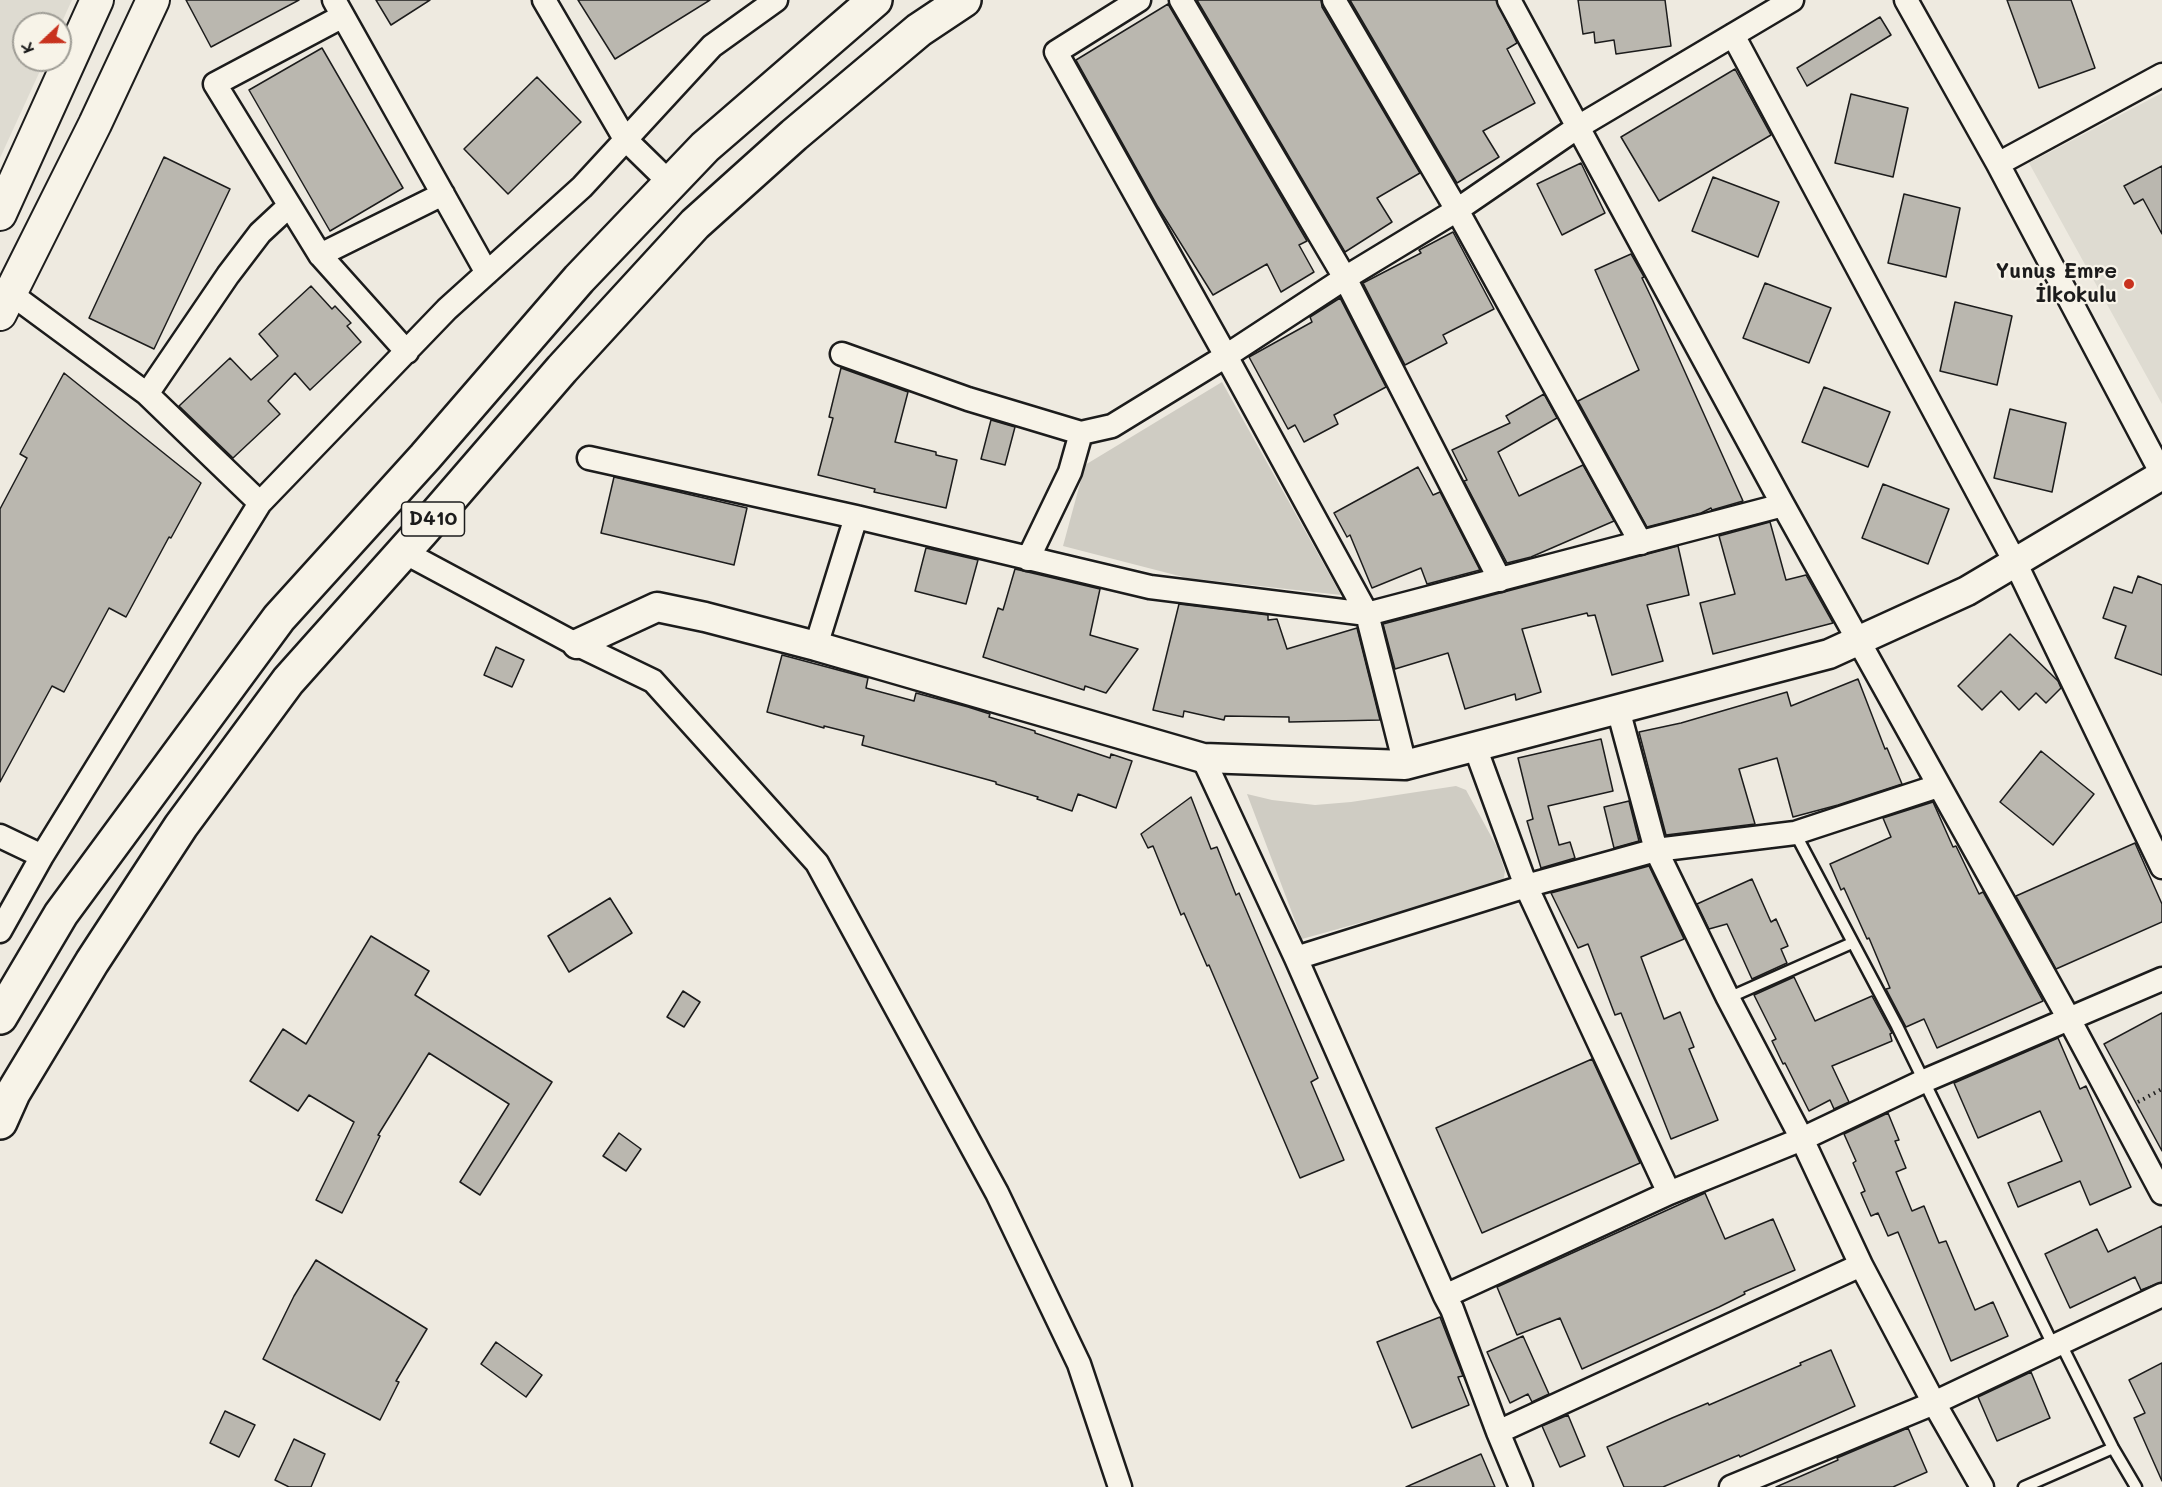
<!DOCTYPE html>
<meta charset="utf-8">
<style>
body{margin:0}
#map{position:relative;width:2162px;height:1487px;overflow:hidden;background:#eeeae0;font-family:Mali,sans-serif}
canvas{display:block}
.north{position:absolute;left:12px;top:12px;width:60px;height:60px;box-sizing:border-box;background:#f7f3e8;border:2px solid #9f9d96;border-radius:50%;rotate:248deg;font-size:16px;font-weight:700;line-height:24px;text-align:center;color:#1c1c1c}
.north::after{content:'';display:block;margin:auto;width:21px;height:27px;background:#c8321e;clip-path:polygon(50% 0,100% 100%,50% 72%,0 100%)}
</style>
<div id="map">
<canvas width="2162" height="1487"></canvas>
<div class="north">K</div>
</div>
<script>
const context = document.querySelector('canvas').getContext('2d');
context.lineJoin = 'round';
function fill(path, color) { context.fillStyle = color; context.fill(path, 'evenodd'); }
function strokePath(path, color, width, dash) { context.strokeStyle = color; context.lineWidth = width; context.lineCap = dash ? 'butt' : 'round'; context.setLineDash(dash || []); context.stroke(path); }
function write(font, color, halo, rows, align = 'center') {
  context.font = font + ' Mali,sans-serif'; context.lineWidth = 4.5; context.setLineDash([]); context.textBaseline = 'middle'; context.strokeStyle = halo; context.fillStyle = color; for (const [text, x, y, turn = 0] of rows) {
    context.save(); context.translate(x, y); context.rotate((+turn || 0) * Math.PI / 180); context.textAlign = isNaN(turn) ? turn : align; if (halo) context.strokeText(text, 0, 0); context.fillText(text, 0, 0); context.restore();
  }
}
fill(new Path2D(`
 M 0,0 L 72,0 L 60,26 L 60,24 L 24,24 L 24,60 L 45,60 L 0,158 Z
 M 2162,93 L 2162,404 L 2029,163 Z`), '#dedbd1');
fill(new Path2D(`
 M 1222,382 L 1341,595 L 1187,578 L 1063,546 L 1085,465 Z
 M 1456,786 L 1466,790 L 1497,847 L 1505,871 L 1503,883 L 1302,939 L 1247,794 L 1272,800 L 1315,805 L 1351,802 Z`), '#cfccc3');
const building = new Path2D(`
 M 186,0 L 299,0 L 211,47 Z
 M 376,0 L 430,0 L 391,25 Z
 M 578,0 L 710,0 L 615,59 Z
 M 1197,0 L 1321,0 L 1322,7 L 1420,173 L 1377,198 L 1392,222 L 1345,252 Z
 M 1350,0 L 1496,0 L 1517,43 L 1507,49 L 1535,103 L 1483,131 L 1499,157 L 1457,183 Z
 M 1578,0 L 1665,0 L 1671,46 L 1616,54 L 1614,40 L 1595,43 L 1594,32 L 1583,34 Z
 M 2007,0 L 2071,0 L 2095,68 L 2039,88 Z
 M 1168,4 L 1307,241 L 1299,245 L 1314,272 L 1281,292 L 1267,264 L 1213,295 L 1158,207 L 1076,60 Z
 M 1880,17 L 1891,35 L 1807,86 L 1797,68 Z
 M 322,48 L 403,188 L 330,231 L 249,90 Z
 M 1735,69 L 1771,135 L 1659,201 L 1621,137 Z
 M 537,77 L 581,122 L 508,194 L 464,149 Z
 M 1851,94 L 1908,108 L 1893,177 L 1835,163 Z
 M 164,157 L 230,189 L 154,349 L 89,318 Z
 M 1581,163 L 1605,213 L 1562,235 L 1537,184 Z
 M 2162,166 L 2162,234 L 2143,199 L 2134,204 L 2124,186 Z
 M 1713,177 L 1779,202 L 1758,257 L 1692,231 Z
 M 1904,194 L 1960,208 L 1946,277 L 1888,263 Z
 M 1453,232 L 1494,309 L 1443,335 L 1447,343 L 1405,365 L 1363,283 L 1421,253 L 1419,250 Z
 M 1631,254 L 1644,277 L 1642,278 L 1653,301 L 1743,501 L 1712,510 L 1711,508 L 1701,513 L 1647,527 L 1578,401 L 1639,370 L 1595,270 Z
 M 1765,283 L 1831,308 L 1809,363 L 1743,338 Z
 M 311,286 L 332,309 L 335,306 L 351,323 L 347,326 L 361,342 L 310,390 L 295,373 L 268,401 L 280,414 L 233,458 L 179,406 L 230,358 L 251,380 L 278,356 L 259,334 Z
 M 1340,298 L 1386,387 L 1334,415 L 1338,424 L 1304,442 L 1295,425 L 1288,429 L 1249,357 L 1312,322 L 1310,317 Z
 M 1955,302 L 2012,316 L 1997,385 L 1940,371 Z
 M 841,368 L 908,392 L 895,442 L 936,452 L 936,455 L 957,460 L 946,508 L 874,492 L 875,489 L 818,475 L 833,418 L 829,417 Z
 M 64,373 L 201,483 L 171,538 L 169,537 L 126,617 L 109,608 L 64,692 L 52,686 L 0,782 L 0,509 L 27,458 L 20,454 Z
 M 1824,387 L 1890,412 L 1868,467 L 1802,442 Z
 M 1544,394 L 1557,418 L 1498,452 L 1519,496 L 1583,465 L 1614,521 L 1531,557 L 1507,563 L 1464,481 L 1467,480 L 1452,450 L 1510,423 L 1506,416 Z
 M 2010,409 L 2066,423 L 2052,492 L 1994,478 Z
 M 991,420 L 1015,427 L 1005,465 L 981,459 Z
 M 1418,467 L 1433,495 L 1440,492 L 1480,570 L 1427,584 L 1421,568 L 1372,588 L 1350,535 L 1347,537 L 1334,513 Z
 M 614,477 L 747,508 L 734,565 L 601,533 Z
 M 1883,484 L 1949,509 L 1928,564 L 1862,538 Z
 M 1770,522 L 1786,580 L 1806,575 L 1833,623 L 1713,654 L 1700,603 L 1735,594 L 1719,536 Z
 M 1678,546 L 1689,595 L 1647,605 L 1663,661 L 1612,675 L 1595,615 L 1588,616 L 1587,613 L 1522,629 L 1541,692 L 1516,700 L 1515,694 L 1465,709 L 1448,653 L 1395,669 L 1383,624 Z
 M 926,548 L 978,560 L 966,604 L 915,591 Z
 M 1015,569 L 1100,589 L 1090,635 L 1138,649 L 1106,693 L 1085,686 L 1084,690 L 983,657 L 998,608 L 1003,610 Z
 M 2138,576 L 2162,585 L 2162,675 L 2115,658 L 2126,626 L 2103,618 L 2114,587 L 2132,593 Z
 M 1179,604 L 1268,615 L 1268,620 L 1277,619 L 1287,649 L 1357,628 L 1380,720 L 1289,722 L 1289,717 L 1225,716 L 1224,720 L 1184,711 L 1183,717 L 1153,710 Z
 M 2010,634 L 2058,681 L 2061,688 L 2046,703 L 2036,693 L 2019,710 L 2001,691 L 1982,710 L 1958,686 Z
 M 496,647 L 524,660 L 512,687 L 484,675 Z
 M 782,655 L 868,678 L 866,688 L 914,701 L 916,693 L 968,707 L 990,714 L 989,717 L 1035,731 L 1035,733 L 1110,758 L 1111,754 L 1132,761 L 1116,808 L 1078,794 L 1072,811 L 1037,799 L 1038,797 L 996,784 L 996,782 L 862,745 L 864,736 L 824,726 L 824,728 L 767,712 Z
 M 1858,679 L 1885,749 L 1887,748 L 1902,784 L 1838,805 L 1793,817 L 1777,758 L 1739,769 L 1755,824 L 1666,835 L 1639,732 L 1681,723 L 1787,692 L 1791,706 Z
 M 1601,739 L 1613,791 L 1548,806 L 1559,845 L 1570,842 L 1575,858 L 1541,868 L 1527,821 L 1533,819 L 1518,758 Z
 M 2041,751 L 2094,794 L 2053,845 L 2000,802 Z
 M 1191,797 L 1211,849 L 1217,847 L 1236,895 L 1239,893 L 1318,1078 L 1311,1082 L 1344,1160 L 1300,1178 L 1209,965 L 1207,966 L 1184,913 L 1181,915 L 1153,846 L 1148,848 L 1141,834 Z
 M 1629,801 L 1639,841 L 1614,848 L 1604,807 Z
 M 1933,802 L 1953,847 L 1956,846 L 1979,894 L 1983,892 L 2043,1001 L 1937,1048 L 1924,1019 L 1906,1027 L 1886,989 L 1890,988 L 1869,938 L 1867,939 L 1844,888 L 1841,890 L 1830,864 L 1891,837 L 1883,818 Z
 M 2135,843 L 2162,904 L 2162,922 L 2056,969 L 2016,896 Z
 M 1649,866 L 1684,939 L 1641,957 L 1664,1019 L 1680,1012 L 1694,1047 L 1689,1049 L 1718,1120 L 1671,1139 L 1621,1013 L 1615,1015 L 1588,944 L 1578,948 L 1551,893 Z
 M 1752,879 L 1771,922 L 1776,919 L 1788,946 L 1781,949 L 1787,963 L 1752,979 L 1727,924 L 1709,929 L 1697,904 Z
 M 610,898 L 632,933 L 569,972 L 548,936 Z
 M 371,936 L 429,971 L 415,995 L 552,1082 L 480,1195 L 460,1182 L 509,1104 L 429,1053 L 378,1135 L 380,1136 L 342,1213 L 316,1200 L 354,1122 L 309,1095 L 298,1111 L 250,1081 L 283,1029 L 306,1044 Z
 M 1794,977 L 1815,1021 L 1872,996 L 1892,1033 L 1890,1034 L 1892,1041 L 1832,1066 L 1849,1102 L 1834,1109 L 1830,1100 L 1809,1111 L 1785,1063 L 1783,1064 L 1772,1041 L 1776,1039 L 1754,995 Z
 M 683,991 L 700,1002 L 684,1027 L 667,1017 Z
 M 2162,1013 L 2162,1151 L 2104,1044 Z
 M 2058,1038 L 2080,1089 L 2086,1086 L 2131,1187 L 2090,1205 L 2080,1181 L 2018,1207 L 2008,1183 L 2062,1161 L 2040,1111 L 1978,1138 L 1954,1083 Z
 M 1592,1059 L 1640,1163 L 1482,1233 L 1436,1128 Z
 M 1888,1113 L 1899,1140 L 1895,1141 L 1906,1168 L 1896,1172 L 1912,1211 L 1924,1206 L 1939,1243 L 1946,1241 L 1975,1310 L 1993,1302 L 2008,1336 L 1951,1361 L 1898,1232 L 1888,1236 L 1878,1213 L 1871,1216 L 1861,1193 L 1865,1191 L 1853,1163 L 1856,1161 L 1844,1134 Z
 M 619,1133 L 641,1149 L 626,1171 L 603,1156 Z
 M 1705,1193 L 1725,1239 L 1773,1219 L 1795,1270 L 1744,1292 L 1745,1294 L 1719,1307 L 1582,1369 L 1560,1318 L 1517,1335 L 1497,1287 Z
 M 2162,1226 L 2162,1282 L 2141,1290 L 2135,1277 L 2070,1308 L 2045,1254 L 2097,1229 L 2108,1252 Z
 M 316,1260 L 427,1329 L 396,1381 L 399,1382 L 380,1420 L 263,1359 L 294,1296 Z
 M 1440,1317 L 1463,1376 L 1458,1377 L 1469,1405 L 1412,1428 L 1377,1342 Z
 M 1523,1336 L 1549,1394 L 1532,1402 L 1528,1394 L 1510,1403 L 1487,1352 Z
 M 496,1342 L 542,1375 L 526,1397 L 481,1364 Z
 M 1831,1350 L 1855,1406 L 1740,1457 L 1739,1455 L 1663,1487 L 1624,1487 L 1607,1447 L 1672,1418 L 1708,1403 L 1709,1405 L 1801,1365 L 1800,1363 Z
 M 2162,1363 L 2162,1481 L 2134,1418 L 2145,1413 L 2129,1380 Z
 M 2031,1372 L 2050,1418 L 1997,1441 L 1978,1397 Z
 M 225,1411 L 255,1425 L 239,1457 L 210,1443 Z
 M 1568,1415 L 1585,1456 L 1560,1467 L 1542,1426 Z
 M 1908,1428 L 1927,1472 L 1893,1487 L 1776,1487 L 1838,1460 L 1837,1458 Z
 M 294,1439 L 325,1454 L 311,1487 L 289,1487 L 275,1480 Z
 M 1481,1454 L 1495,1487 L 1406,1487 Z`);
fill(building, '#bab7af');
strokePath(building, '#1c1c1c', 1.5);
const service = new Path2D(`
 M 1795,833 L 1897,1026 L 2053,1345
 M 1728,998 L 1852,943
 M 2060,1342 L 2113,1448 L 2136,1487
 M 2024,1487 L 2113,1448`);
const minor = new Path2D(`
 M 334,0 L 487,273
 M 544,0 L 625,139 L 670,183
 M 1139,0 L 1056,52 L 1226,356 L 1367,614 L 1405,765
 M 1181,0 L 1345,278 L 1500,580
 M 1334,0 L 1457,210 L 1641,543
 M 1509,0 L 1783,505 L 2069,1019 L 2162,1193
 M 1906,0 L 1998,164 L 2162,474
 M 343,16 L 215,84 L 320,255 L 407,352
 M 1733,35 L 2015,562 L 2162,867
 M 1998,164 L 2162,75
 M 320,255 L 443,194
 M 10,293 L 147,394 L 260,503
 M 842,354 L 968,399 L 1081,433 L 1112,426 L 1226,356 L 1345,278 L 1457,210 L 1578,127 L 1792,0
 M 147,394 L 228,275 L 260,233 L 289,206
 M 589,458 L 856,517 L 1150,587 L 1367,614 L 1783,505
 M 404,552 L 568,640 L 653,681 L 817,863 L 997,1193 L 1079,1364 L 1120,1487
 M 1028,559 L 1070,472 L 1081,433
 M 816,646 L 856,517
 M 1618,709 L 1656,850 L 1728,998 L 1802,1139 L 1861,1265 L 1934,1403 L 1982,1487
 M 1475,747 L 1526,886 L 1669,1193
 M 1203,758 L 1296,958 L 1445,1296 L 1669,1193 L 1802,1139 L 1924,1081 L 2162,979
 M 0,836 L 42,856
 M 0,931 L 42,856 L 260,503 L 447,309 L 582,187 L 712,46 L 776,0
 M 1296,958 L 1526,886 L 1656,850 L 1795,833 L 1938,786
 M 1445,1296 L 1452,1309 L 1498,1432 L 1521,1487
 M 1498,1432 L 1861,1265
 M 1731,1487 L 1934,1403 L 2162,1295`);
const tertiary = new Path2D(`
 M 577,644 L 657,607 L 705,617 L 816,646 L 1203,758 L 1405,765 L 1829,654 L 1967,591 L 2162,475`);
const secondary = new Path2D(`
 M 0,214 L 97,0
 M 0,314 L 95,124 L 153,0`);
const trunk = new Path2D(`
 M 0,1017 L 61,914 L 279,618 L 425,457 L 579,279 L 705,147 L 875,0
 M 0,1122 L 13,1093 L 92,962 L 181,826 L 288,681 L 422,531 L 562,369 L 695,224 L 794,135 L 919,30 L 964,0`);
strokePath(service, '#1c1c1c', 15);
strokePath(minor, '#1c1c1c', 27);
strokePath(tertiary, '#1c1c1c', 33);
strokePath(secondary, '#1c1c1c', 36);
strokePath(trunk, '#1c1c1c', 38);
strokePath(new Path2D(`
 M 2138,1102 L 2162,1089`), '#1c1c1c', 4, [1.5, 4.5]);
strokePath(service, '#f7f3e8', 10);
strokePath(minor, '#f7f3e8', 22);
strokePath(tertiary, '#f7f3e8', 28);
strokePath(secondary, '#f7f3e8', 32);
strokePath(trunk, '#f7f3e8', 33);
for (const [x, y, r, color] of [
 [2129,284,6,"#c8321e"]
]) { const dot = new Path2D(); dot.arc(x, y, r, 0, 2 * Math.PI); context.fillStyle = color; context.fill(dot); strokePath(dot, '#f7f3e8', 2); }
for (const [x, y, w] of [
 [433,519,63]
]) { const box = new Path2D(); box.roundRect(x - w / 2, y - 17, w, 34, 4.5); context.fillStyle = '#f7f3e8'; context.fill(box); strokePath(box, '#1c1c1c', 1.5); }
write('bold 20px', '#1c1c1c', null, [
 ["D410",433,519]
]);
write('bold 21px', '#1c1c1c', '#f7f3e8', [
 ["Yunus Emre",2117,272],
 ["İlkokulu",2117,296]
], 'right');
</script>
